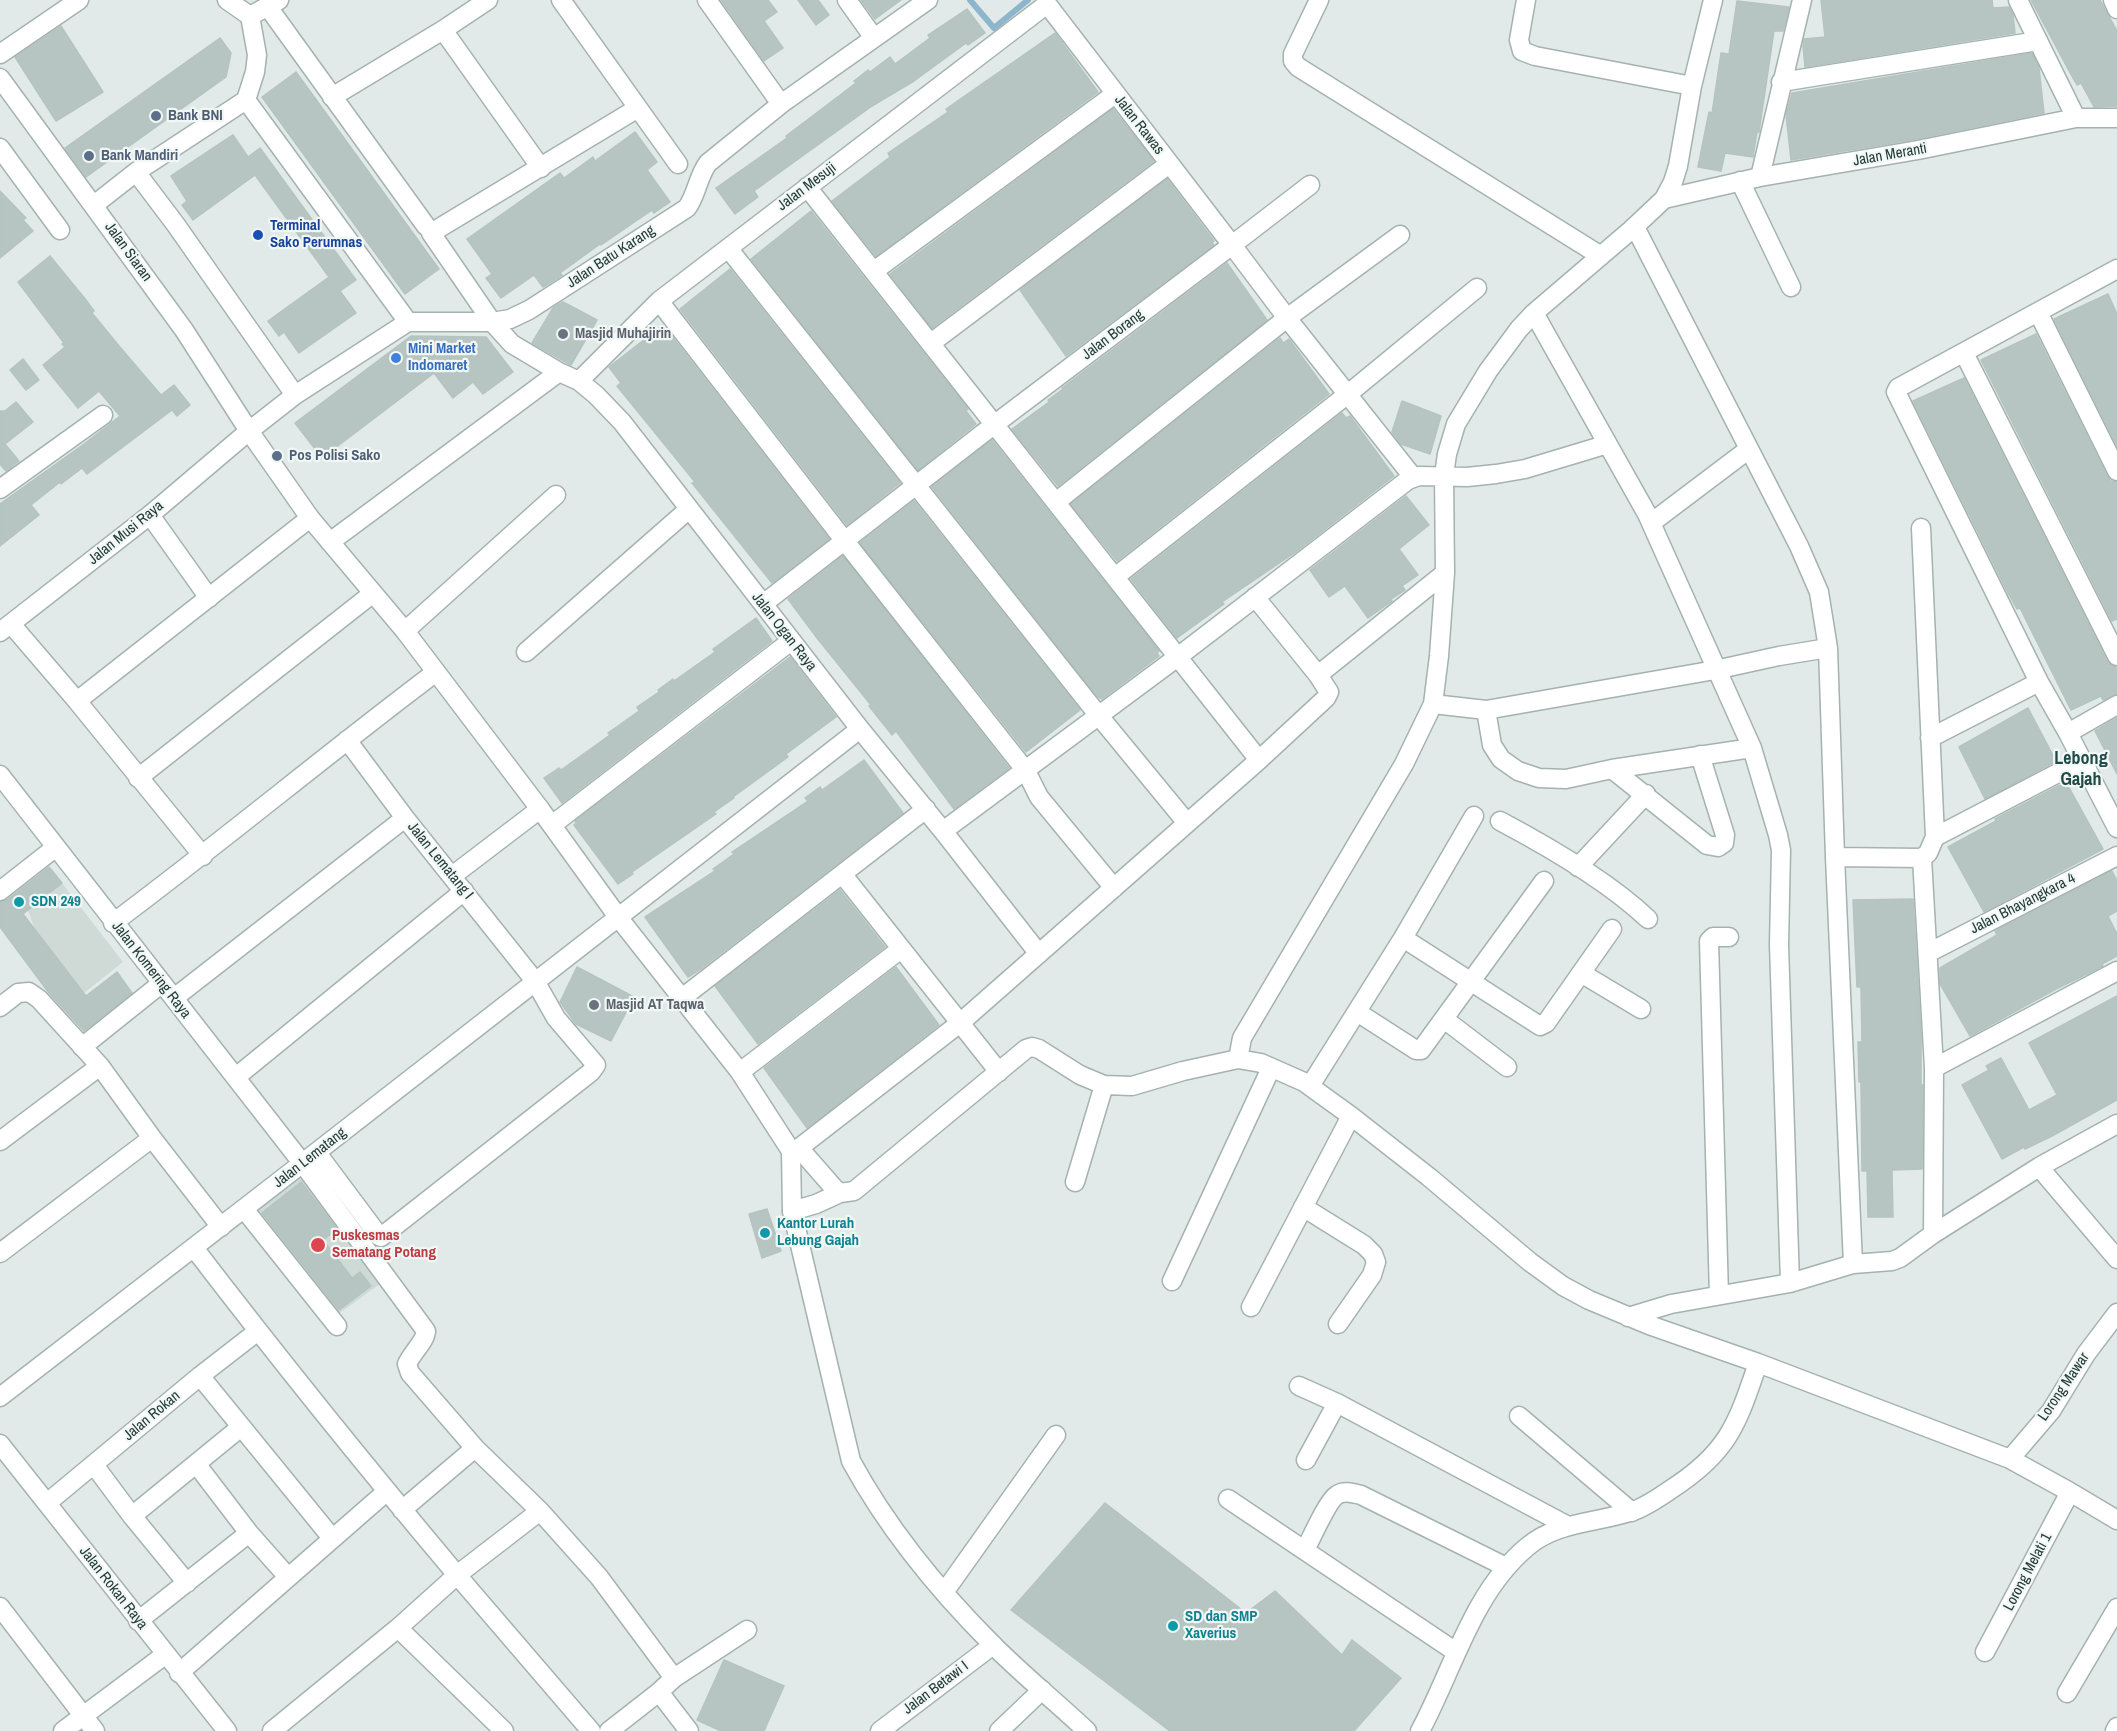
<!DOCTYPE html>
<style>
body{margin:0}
canvas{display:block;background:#e1eae8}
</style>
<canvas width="2117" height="1731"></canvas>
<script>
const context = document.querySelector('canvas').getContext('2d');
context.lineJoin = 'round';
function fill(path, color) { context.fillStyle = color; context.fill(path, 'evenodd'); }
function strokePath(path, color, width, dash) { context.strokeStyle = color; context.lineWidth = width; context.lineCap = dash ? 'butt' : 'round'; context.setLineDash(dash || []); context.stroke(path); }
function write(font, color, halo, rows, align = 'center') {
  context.font = font + ' "Archivo Narrow",sans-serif'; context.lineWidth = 4.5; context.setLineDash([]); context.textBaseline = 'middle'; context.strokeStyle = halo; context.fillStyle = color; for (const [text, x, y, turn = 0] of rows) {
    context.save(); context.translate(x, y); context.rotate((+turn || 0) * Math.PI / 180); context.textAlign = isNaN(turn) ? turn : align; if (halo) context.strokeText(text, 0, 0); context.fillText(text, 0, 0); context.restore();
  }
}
fill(new Path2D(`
 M 62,883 L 123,962 L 84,993 L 35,930 L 28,910 Z
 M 302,1169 L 384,1281 L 334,1317 L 249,1210 Z`), '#cfdad7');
strokePath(new Path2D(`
 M 970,0 L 994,28 L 1028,0`), '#8db6cc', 6);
const building = new Path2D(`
 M 721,0 L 768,0 L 777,12 L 764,21 L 783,48 L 764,61 Z
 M 798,0 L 818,0 L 829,15 L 816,25 Z
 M 861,0 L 901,0 L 875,19 Z
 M 1821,0 L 1992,0 L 1993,8 L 2009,7 L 2013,15 L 2015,33 L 1805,67 L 1803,46 L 1804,39 L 1825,37 Z
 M 2031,0 L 2100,0 L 2117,31 L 2117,106 L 2094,107 L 2081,83 L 2077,85 L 2068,69 Z
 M 1737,1 L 1789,7 L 1783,31 L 1774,31 L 1759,132 L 1757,132 L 1753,157 L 1725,153 L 1721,171 L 1698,167 L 1709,112 L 1712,113 L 1721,53 L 1729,54 Z
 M 967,9 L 985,33 L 968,45 L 966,43 L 914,81 L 872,106 L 801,157 L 754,191 L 758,197 L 735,214 L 716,188 L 787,138 L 786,136 L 856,83 L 854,81 L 868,70 L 870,72 L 890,57 L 895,64 L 930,38 L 928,35 Z
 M 61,26 L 103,92 L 56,121 L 15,57 Z
 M 1055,33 L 1098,92 L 876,256 L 832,201 L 890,157 L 888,153 L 948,112 L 946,109 Z
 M 220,38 L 231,53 L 226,77 L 86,177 L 65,148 Z
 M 2032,53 L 2039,68 L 2044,113 L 1916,139 L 1791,160 L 1786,115 L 1792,93 Z
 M 296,72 L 439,269 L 405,294 L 262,97 Z
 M 1113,109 L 1154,161 L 932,328 L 890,274 Z
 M 635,132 L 657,162 L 647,170 L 670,202 L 654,213 L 652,210 L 601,245 L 600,244 L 560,273 L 562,275 L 543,287 L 534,275 L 501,298 L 486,278 L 492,274 L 467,239 L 560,173 L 564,178 L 593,157 L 595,161 Z
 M 233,135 L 248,157 L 260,148 L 356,280 L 340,291 L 356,313 L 299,353 L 284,332 L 279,336 L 268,321 L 329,277 L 255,175 L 193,220 L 182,205 L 187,201 L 171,176 Z
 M 1167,179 L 1214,241 L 1212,243 L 1214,245 L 1066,356 L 1020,290 Z
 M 0,191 L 26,218 L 23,220 L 33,231 L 0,258 Z
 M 811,211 L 968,409 L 966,411 L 976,424 L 918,470 L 751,259 Z
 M 50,256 L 86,300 L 94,311 L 92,313 L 119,346 L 161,395 L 174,385 L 190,405 L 177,416 L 172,410 L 87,474 L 82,468 L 61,484 L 60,482 L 31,505 L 39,515 L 0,546 L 0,504 L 84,444 L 120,416 L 99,391 L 78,408 L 43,365 L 65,347 L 62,344 L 64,343 L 18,282 Z
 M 1227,263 L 1267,320 L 1058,486 L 1012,429 L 1049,402 L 1048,400 L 1063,389 L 1062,388 Z
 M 730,269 L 900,483 L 847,525 L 680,309 Z
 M 2108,294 L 2117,314 L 2117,446 L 2054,319 Z
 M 563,302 L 597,320 L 571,365 L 532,343 L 553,308 Z
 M 663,325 L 829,539 L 772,583 L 692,483 L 695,482 L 617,386 L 621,383 L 609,367 Z
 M 2036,334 L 2107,476 L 2111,481 L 2117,482 L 2117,619 L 2112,621 L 1981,360 Z
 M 411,336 L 486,337 L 513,372 L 483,394 L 473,382 L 453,398 L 434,373 L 322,458 L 295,423 Z
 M 1280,338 L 1283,343 L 1289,339 L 1329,394 L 1117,561 L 1071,504 Z
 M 23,359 L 39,380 L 26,390 L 10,370 Z
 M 1964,378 L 2107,661 L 2116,667 L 2117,694 L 2103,700 L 2101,696 L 2071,710 L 2020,608 L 2017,609 L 2008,593 L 1913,401 Z
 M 1402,401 L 1441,416 L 1430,454 L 1401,444 L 1392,432 Z
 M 16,402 L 33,422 L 5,444 L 19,461 L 6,471 L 0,464 L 0,411 L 5,411 Z
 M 1342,413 L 1346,418 L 1350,416 L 1394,476 L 1297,551 L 1222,602 L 1224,604 L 1177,638 L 1131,579 Z
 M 992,440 L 1159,651 L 1157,653 L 1159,656 L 1102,699 L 1097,696 L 932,487 Z
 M 1406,496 L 1429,525 L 1399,549 L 1418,575 L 1402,586 L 1405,590 L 1391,599 L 1392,601 L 1368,618 L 1345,586 L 1329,597 L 1310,570 Z
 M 914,501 L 1080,710 L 1026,752 L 860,543 Z
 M 843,556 L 1009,768 L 954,809 L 896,731 L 892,735 L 869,706 L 871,705 L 817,638 L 788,599 Z
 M 756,618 L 772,641 L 562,803 L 544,778 L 559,768 L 561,770 L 610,735 L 608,733 L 639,711 L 637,707 L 659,692 L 658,690 L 673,679 L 674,681 L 715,652 L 713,649 Z
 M 790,657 L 836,717 L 786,754 L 788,757 L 733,797 L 734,798 L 714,812 L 716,814 L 632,872 L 633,874 L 618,884 L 574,825 L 576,823 L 575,821 Z
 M 2028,708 L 2056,761 L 1985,799 L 1959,747 Z
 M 2117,718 L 2117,774 L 2095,731 Z
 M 864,760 L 903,813 L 702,968 L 688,977 L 645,917 L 715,871 L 713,869 L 734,854 L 732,852 L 808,801 L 805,798 L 820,787 L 822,790 Z
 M 2066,782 L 2103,849 L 1984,912 L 1948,847 L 1996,821 L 1995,819 Z
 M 49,867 L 62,883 L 23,914 L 86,996 L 117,972 L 132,993 L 84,1031 L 49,993 L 0,927 L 0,902 L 7,900 Z
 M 2112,871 L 2117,881 L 2117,911 L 2108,916 L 2117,934 L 2117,956 L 2102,964 L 2103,966 L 2056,989 L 1970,1036 L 1940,984 L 1940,968 L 1997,935 L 1995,931 Z
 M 840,890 L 885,947 L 758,1044 L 715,986 Z
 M 1913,899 L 1921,1035 L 1921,1085 L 1923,1085 L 1922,1169 L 1892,1170 L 1893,1217 L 1868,1217 L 1867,1171 L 1862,1171 L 1861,1082 L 1859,1082 L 1858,1042 L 1862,1042 L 1861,987 L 1857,987 L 1853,900 Z
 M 577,967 L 634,997 L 611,1041 L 576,1024 L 560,1002 Z
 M 896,967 L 939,1025 L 807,1128 L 764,1068 Z
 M 2117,996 L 2117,1100 L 2052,1136 L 2025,1149 L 2024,1147 L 2002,1159 L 1962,1085 L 1989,1070 L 1986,1066 L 2001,1058 L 2029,1110 L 2057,1095 L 2029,1043 Z
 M 301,1182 L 337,1229 L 323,1240 L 352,1278 L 360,1272 L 371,1286 L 339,1310 L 262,1213 Z
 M 767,1209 L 781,1251 L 762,1258 L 749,1214 Z
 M 1105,1503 L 1246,1613 L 1275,1591 L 1342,1655 L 1352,1640 L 1401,1678 L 1354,1731 L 1170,1731 L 1011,1610 Z
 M 724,1660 L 784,1686 L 764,1731 L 721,1731 L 697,1720 Z`);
fill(building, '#b7c5c2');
strokePath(building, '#b4c4c0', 1.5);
const minor = new Path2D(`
 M 227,0 L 250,16
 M 561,0 L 678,164
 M 707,0 L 781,104
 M 847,0 L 874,38
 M 1319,0 L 1293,54 L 1293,61 L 1298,67 L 1601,256
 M 1526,0 L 1519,40 L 1522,51 L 1535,56 L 1692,86
 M 2018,0 L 2076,118
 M 2113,0 L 2117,9
 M 268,7 L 426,226
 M 443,30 L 541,168
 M 0,54 L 79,0
 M 1781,82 L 2038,41
 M 332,97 L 443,30 L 488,0
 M 246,100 L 408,322
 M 0,148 L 60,230
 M 136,172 L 176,225 L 295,395
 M 1760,177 L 1802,0
 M 1740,181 L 1791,287
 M 807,187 L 1259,760
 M 1664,199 L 1760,177 L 1918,150 L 2076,118 L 2117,118
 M 94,205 L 136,172 L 246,100 L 255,72 L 257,55 L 250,16 L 279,0
 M 1635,227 L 1799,546 L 1819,592 L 1828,648 L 1835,857
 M 728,248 L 1099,716 L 1187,823
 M 2117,269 L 1898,388 L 1896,392 L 2039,682 L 2068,733 L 2117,828
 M 874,271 L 1115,94
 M 659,301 L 844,540 L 1026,771 L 1039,797 L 1114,888
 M 2038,312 L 2117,471
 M 1534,313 L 1647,514 L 1752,748 L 1778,835 L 1781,850 L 1779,945 L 1790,1283
 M 931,343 L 1169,164
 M 1964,353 L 2117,656
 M 579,381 L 659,301 L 1047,4 L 1232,245 L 1310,185
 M 249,431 L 295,395 L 408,322 L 492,322 L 510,319 L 529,310 L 687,208 C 697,194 698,176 708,163 L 781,104 L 928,0
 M 0,489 L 103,415
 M 1056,502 L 1287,318 L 1400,235
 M 150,515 L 209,598
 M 1651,523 L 1749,449
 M 1921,528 L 1935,837
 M 330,542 L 559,372
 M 1115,577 L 1348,394 L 1477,288
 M 763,604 L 995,424 L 1232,245 L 1287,318 L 1413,477
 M 11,624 L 77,701 L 203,856
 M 405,631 L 556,495
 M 526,652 L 689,509
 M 1318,675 L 1445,573
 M 77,701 L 310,518
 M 1433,704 L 1486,710 L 1715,670 L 1779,656 L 1828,648
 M 1486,710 L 1492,745 L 1501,759 L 1518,771 L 1539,778 L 1566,779 L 1612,769 L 1752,748
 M 860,729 L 943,831 L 1179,656 L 1408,480 L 1419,476 L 1467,477 L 1496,474 L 1525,469 L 1608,444
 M 2068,733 L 2117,705
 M 1930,738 L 2039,682
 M 1612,769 L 1707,845 L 1718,847 L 1724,843 L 1725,835 L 1700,755
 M 0,775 L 303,1164 L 426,1331 C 426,1340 412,1353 407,1364 L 410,1373 L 475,1448 L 540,1511 L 599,1577 L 674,1678
 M 138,778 L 372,594
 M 1500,821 C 1549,847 1608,881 1648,919
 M 552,825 L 791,641
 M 943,831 L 1039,954
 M 1578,867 L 1646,794
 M 843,875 L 999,1072
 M 452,876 L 540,809
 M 0,891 L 56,847
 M 113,923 C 223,841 327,754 436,672
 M 1403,938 L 1540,1026 L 1546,1023 L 1612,929
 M 1928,953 L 2117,856
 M 1581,973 L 1641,1009
 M 174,998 L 405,818
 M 682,998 L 926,809
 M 0,1007 L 18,993 L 29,992 L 39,999 L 100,1066 L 152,1138 L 221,1227
 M 1357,1012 L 1416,1050 L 1421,1050 L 1544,881
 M 1444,1019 L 1507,1067
 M 82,1047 L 162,983
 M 1238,1059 L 1242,1038 L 1404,764 L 1433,704 L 1439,656 L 1445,573 L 1444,475 L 1447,454 L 1456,424 L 1488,371 L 1519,329 L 1534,313 L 1631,230 L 1664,199 L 1673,182 L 1678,166 L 1692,86 L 1713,0
 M 1934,1068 L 2117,971
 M 740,1072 L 901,949
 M 236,1077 L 464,891
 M 1310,1086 L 1403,938 L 1474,816
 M 0,1141 L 100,1066
 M 799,1148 L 834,1188 L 840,1193 L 854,1191 L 1026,1049 L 1032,1047 L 1039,1049 L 1080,1075 L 1104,1085 L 1132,1086 L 1183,1071 L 1238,1059 L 1261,1063 L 1304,1082 L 1351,1116 L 1429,1177 L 1530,1262 L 1563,1286 L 1589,1300 L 1649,1325 L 1758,1363 L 2010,1459 L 2070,1492 L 2117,1520
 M 791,1151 L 799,1148 L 960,1023 L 1259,760 L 1326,698 L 1329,692 L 1318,675 L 1255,597
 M 317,1153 L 379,1236 L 381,1237 L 591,1072 L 596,1065 L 556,1018 L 535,981 L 405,818 L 347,740
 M 2039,1167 L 2117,1259
 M 1075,1182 L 1104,1085
 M 1303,1207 L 1364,1245 L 1373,1254 L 1376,1262 L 1372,1275 L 1338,1324
 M 244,1209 L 337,1326
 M 792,1211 L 816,1204 L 840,1193
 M 1933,1234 L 2039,1167 L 2117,1124
 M 194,1248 C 279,1359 367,1468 457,1575 L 540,1511
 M 0,1253 L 152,1138
 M 1853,1264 L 1835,857 L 1922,858
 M 1172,1281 L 1271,1068
 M 1719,1295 L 1709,941 L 1713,937 L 1729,937
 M 1251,1307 L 1351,1116
 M 1628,1317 L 1671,1304 L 1790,1283 L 1853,1264 L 1892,1261 L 1900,1258 L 1933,1234 L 1934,1068 L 1922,858 L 1928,853 L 1935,837 L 2081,761
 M 200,1376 L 332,1538
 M 1299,1386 L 1337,1403 L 1568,1526
 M 0,1397 C 288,1176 574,951 860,729 L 622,422 L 596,395 L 579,381 L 559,372 L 512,344 L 492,322 L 431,233 L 638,108
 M 1519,1416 L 1632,1512
 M 0,1444 L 227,1731
 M 2010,1459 L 2051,1411 L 2086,1354 L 2117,1313
 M 1306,1460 L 1337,1403
 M 94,1465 L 132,1516
 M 197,1465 L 249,1533 L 288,1577
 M 1228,1499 L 1456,1652
 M 47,1503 L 200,1376 L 258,1331
 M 402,1510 L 475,1448
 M 1305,1550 C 1311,1539 1328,1500 1337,1495 C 1344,1490 1353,1493 1361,1495 L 1506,1567
 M 187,1583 L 132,1516 L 241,1427
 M 945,1591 L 1056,1435
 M 0,1607 L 95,1731
 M 138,1621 L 249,1533
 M 398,1628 L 504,1731
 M 1985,1652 L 2070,1492
 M 179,1673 L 386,1492
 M 659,1692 L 689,1731
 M 2067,1693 L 2117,1608
 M 63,1731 L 166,1654
 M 272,1731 L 398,1628 L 457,1575 L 591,1731
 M 609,1731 L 659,1692 L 674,1678 L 747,1630
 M 880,1731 L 993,1645
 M 999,1731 L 1042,1690
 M 1420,1731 C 1453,1670 1472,1593 1527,1547 C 1556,1522 1595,1523 1630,1512 C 1644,1508 1658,1498 1670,1490 C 1728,1453 1737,1425 1758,1363
 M 2115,1731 L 2117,1727`);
const tertiary = new Path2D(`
 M 0,78 L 184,330 L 249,431 L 310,518 L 405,631 L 540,809 L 618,917 L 740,1072 L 791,1151 L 792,1211 L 851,1461 C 888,1529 938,1590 993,1645 C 1023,1675 1056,1702 1087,1731
 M 0,632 L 150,515 L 249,431`);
strokePath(minor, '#a4b2b0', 21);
strokePath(tertiary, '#a4b2b0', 21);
strokePath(minor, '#fff', 18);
strokePath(tertiary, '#fff', 18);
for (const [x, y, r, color] of [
 [156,116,6,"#5c6f8a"],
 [89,156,6,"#5c6f8a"],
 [258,235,6,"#1a4fb4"],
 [563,334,6,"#6b7280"],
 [396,358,6,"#3f7fe0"],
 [277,456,6,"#5c6f8a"],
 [19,902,6,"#0f9aa8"],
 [594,1005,6,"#6b7280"],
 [765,1233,6,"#0f9aa8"],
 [318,1245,8,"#e0444e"],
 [1173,1626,6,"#0f9aa8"]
]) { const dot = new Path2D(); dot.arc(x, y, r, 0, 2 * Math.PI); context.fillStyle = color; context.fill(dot); strokePath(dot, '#f1f7f5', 2); }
write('bold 15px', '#4e5e75', '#f1f7f5', [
 ["Bank BNI",168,116],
 ["Bank Mandiri",101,156],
 ["Pos Polisi Sako",289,456]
], 'left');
write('15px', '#233a38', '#f1f7f5', [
 ["Jalan Rawas",1139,125,52],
 ["Jalan Meranti",1890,155,-10],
 ["Jalan Mesuji",807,187,-37],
 ["Jalan Siaran",128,252,54],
 ["Jalan Batu Karang",611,257,-33],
 ["Jalan Borang",1113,335,-37],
 ["Jalan Musi Raya",126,533,-39],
 ["Jalan Ogan Raya",784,632,52],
 ["Jalan Lematang I",440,861,51],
 ["Jalan Bhayangkara 4",2023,904,-27],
 ["Jalan Komering Raya",151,970,52],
 ["Jalan Lematang",310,1158,-38],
 ["Lorong Mawar",2064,1387,-56],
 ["Jalan Rokan",152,1416,-40],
 ["Lorong Melati 1",2028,1572,-62],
 ["Jalan Rokan Raya",113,1588,52],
 ["Jalan Betawi I",936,1688,-37]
]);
write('bold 15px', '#164399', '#f1f7f5', [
 ["Terminal",270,226],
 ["Sako Perumnas",270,243]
], 'left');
write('bold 15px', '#5b616d', '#f1f7f5', [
 ["Masjid Muhajirin",575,334],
 ["Masjid AT Taqwa",606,1005]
], 'left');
write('bold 15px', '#366cbe', '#f1f7f5', [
 ["Mini Market",408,349],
 ["Indomaret",408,366]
], 'left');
write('bold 15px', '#0d838f', '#f1f7f5', [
 ["SDN 249",31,902],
 ["Kantor Lurah",777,1224],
 ["Lebung Gajah",777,1241],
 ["SD dan SMP",1185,1617],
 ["Xaverius",1185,1634]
], 'left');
write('bold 15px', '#be3a42', '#f1f7f5', [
 ["Puskesmas",332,1236],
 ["Sematang Potang",332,1253]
], 'left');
write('bold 18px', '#204a48', '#f1f7f5', [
 ["Lebong",2081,759],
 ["Gajah",2081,780]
]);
</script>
